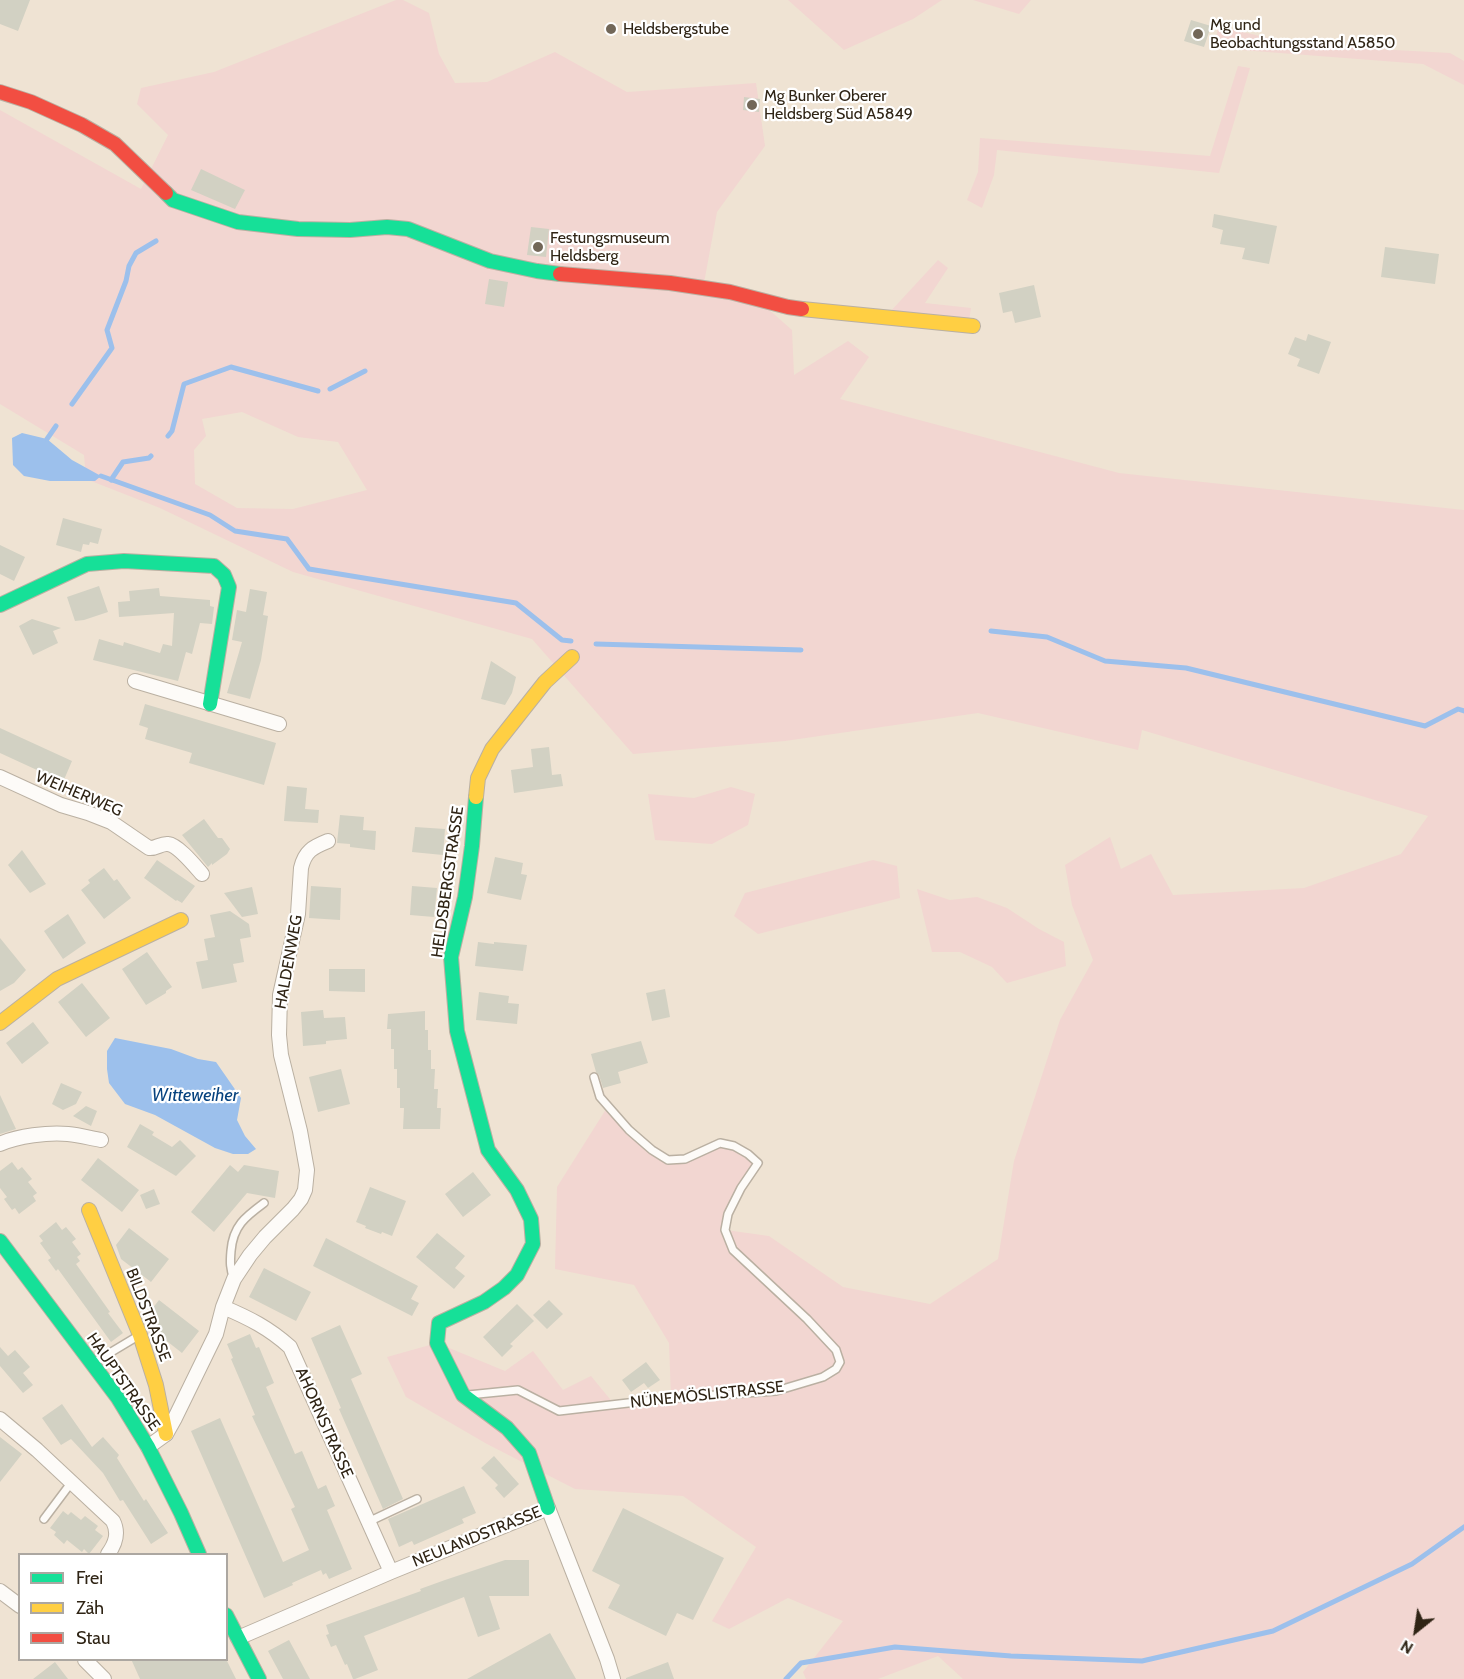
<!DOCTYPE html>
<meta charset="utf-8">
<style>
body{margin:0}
#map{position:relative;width:1464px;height:1679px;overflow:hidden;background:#efe3d3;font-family:Cabin,sans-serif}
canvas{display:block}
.legend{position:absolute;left:18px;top:1553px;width:210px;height:108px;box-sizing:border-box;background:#fff;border:2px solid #aca7a1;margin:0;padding:8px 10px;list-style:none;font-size:18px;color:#2f2415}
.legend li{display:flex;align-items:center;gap:12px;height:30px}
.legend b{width:30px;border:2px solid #aca7a1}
.north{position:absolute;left:1386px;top:1601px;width:60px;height:60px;-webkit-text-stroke:4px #fff;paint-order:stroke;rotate:210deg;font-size:16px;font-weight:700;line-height:24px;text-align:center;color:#2f2415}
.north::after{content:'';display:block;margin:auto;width:21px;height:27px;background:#2f2415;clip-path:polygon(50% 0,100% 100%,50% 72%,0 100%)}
</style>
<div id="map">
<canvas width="1464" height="1679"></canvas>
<ul class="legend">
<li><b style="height:8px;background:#16e098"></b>Frei</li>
<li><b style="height:8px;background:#ffcf43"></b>Zäh</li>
<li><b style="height:8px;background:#f24e42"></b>Stau</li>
</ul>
<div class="north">N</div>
</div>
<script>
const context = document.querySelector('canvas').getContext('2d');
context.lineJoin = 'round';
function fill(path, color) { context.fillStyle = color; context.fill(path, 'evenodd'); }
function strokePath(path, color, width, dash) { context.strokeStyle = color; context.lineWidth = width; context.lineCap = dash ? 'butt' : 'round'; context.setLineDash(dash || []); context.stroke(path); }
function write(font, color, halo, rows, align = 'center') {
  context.font = font + ' Cabin,sans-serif'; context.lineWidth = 4.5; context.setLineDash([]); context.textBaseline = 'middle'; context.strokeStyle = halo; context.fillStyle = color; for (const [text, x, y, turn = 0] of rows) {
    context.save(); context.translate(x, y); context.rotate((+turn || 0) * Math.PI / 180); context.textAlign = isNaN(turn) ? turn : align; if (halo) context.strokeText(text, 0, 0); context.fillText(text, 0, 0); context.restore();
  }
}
fill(new Path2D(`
 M 396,0 L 403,0 L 429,13 L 439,54 L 455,83 L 487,82 L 555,52 L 627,92 L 756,83 L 765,146 L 717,212 L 702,294 L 750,293 L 792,330 L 794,375 L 848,341 L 869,357 L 840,399 L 1119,473 L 1464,510 L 1464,1679 L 963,1679 L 938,1656 L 878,1679 L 806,1679 L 803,1672 L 843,1621 L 788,1598 L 729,1629 L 712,1621 L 756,1547 L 683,1496 L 575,1489 L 487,1444 L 406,1397 L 387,1357 L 437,1343 L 505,1371 L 533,1351 L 563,1390 L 591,1376 L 614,1404 L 671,1397 L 669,1343 L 634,1285 L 555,1269 L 557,1187 L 608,1106 L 629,1130 L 668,1160 L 685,1159 L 720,1143 L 734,1146 L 758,1163 L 741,1188 L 726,1230 L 769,1236 L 843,1287 L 930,1304 L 998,1259 L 1014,1161 L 1060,1020 L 1093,960 L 1072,905 L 1065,865 L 1110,837 L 1121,869 L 1151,854 L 1173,895 L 1304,888 L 1401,854 L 1428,816 L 1142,730 L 1138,750 L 978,713 L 785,741 L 633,754 L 532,639 L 293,572 L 160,508 L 86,479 L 84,455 L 0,404 L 0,110 L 141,189 L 168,135 L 137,104 L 141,88 L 214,72 ZM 242,412 L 298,437 L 338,442 L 367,490 L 293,509 L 237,508 L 195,484 L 194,450 L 206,436 L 202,419 Z
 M 788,0 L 942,0 L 913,19 L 844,50 Z
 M 973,0 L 1031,0 L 1019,14 Z
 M 1218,26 L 1268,38 L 1320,46 L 1450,53 L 1464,61 L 1464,85 L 1423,64 L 1215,48 Z
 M 1238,66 L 1250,68 L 1219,173 L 997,150 L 994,175 L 982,208 L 967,200 L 978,172 L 980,138 L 1210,156 Z
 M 938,260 L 948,268 L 925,303 L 971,308 L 969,321 L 889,313 Z
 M 731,787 L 755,794 L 748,825 L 712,844 L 655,840 L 648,794 L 694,798 Z
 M 873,860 L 897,866 L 900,898 L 758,934 L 734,916 L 745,893 Z
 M 917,889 L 950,900 L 977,897 L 1007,908 L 1039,929 L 1064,942 L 1066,966 L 1007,983 L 992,967 L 960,952 L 932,952 Z`), '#f2d6d1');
fill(new Path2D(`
 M 22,433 L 47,439 L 72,460 L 101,476 L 95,481 L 50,481 L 24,476 L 13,465 L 12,438 Z
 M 115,1038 L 171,1049 L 198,1059 L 216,1062 L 241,1098 L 237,1120 L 245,1136 L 256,1149 L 248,1154 L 233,1154 L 215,1148 L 155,1115 L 125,1104 L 109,1083 L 107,1069 L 107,1051 Z`), '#9cc0ec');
strokePath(new Path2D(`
 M 330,389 L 365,371
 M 72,404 L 112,348 L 107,330 L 126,281 L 129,266 L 136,253 L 156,241
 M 168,436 L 172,431 L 184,384 L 231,367 L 318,391
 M 47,439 L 56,426
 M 101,476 L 210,515 L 235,531 L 287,539 L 309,569 L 516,603 L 562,640 L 571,641
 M 111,480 L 123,462 L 149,458 L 151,456
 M 991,631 L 1047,637 L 1105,661 L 1186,668 L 1425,726 L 1458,709 L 1464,711
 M 596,644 L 801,650
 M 786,1679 L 801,1663 L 895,1647 L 1011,1656 L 1142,1661 L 1273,1631 L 1412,1564 L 1464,1527`), '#9cc0ec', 5);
fill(new Path2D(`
 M 0,0 L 30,0 L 18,31 L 0,24 Z
 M 1191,20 L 1211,26 L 1204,47 L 1184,41 Z
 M 744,97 L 760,99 L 759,112 L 743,110 Z
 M 201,169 L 245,190 L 235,209 L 191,190 Z
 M 1214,214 L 1277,226 L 1269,264 L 1242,259 L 1245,248 L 1220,244 L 1223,230 L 1212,227 Z
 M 531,227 L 549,229 L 546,257 L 527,255 Z
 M 1385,247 L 1439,254 L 1435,284 L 1381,277 Z
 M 489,279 L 508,282 L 504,307 L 485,304 Z
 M 1034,285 L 1041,317 L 1015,323 L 1012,311 L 1003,313 L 999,293 Z
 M 1308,334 L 1331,342 L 1319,374 L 1297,366 L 1300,359 L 1288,354 L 1295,337 L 1306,341 Z
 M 63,518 L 102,529 L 98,544 L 90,542 L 89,545 L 83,544 L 81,552 L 56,545 Z
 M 0,545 L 25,557 L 14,581 L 0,574 Z
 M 99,586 L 108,612 L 84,620 L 75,621 L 67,597 Z
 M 159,588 L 160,596 L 210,600 L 210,606 L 214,607 L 212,624 L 200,623 L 192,654 L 186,652 L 178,681 L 93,660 L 99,639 L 123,646 L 124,642 L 160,653 L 163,644 L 172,646 L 174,613 L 119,617 L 118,602 L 130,601 L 129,591 Z
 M 250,589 L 267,592 L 263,615 L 268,616 L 261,660 L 250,699 L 227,693 L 242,642 L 232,640 L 237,610 L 246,612 Z
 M 32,619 L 61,628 L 53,631 L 58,643 L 33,655 L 19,626 Z
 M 491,661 L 516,677 L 512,693 L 505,705 L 481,699 Z
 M 145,704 L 276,743 L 264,785 L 189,763 L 192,753 L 145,739 L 148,728 L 139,725 Z
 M 0,728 L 72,761 L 63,782 L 0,753 Z
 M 549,747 L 552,775 L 561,774 L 563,786 L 514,793 L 511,770 L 533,767 L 531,749 Z
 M 287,786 L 307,788 L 305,809 L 319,810 L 318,823 L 284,821 Z
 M 340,815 L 364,817 L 363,830 L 376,831 L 375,850 L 350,847 L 350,844 L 337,843 Z
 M 204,819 L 218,838 L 222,838 L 230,849 L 227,854 L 212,865 L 212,863 L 208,867 L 182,835 Z
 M 415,827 L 445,829 L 443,855 L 412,852 Z
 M 22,850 L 46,884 L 30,893 L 8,865 Z
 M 495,857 L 523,863 L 521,874 L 527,875 L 521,900 L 487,893 Z
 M 157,860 L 195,886 L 182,903 L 177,900 L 176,901 L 144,878 Z
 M 104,868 L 114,881 L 117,879 L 131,898 L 104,919 L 81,890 L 90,883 L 88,880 Z
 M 311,886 L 341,888 L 340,920 L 309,918 Z
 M 412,886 L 437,888 L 434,917 L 410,915 Z
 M 252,887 L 258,914 L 242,917 L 224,893 Z
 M 230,911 L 249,924 L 251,937 L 240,939 L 244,962 L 233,964 L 237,982 L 202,989 L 196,962 L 208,960 L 204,939 L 215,937 L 210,915 Z
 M 68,914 L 86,943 L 63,959 L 44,931 Z
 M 0,938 L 26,970 L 14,983 L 0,991 Z
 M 478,942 L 494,944 L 494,942 L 527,945 L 523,971 L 475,966 Z
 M 147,952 L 172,987 L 166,991 L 166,993 L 146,1005 L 122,969 Z
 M 329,969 L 365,969 L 365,992 L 329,991 Z
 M 82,983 L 110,1018 L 86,1037 L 58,1002 Z
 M 665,989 L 670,1017 L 652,1021 L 646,993 Z
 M 479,992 L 509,996 L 508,1003 L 519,1004 L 517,1024 L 476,1020 Z
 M 323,1010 L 324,1018 L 345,1017 L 347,1039 L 326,1041 L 326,1044 L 303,1046 L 301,1012 Z
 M 425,1011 L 425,1030 L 428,1030 L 428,1050 L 431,1050 L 431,1069 L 435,1069 L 434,1089 L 438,1089 L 437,1108 L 441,1108 L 440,1129 L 403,1129 L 404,1108 L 400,1108 L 400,1088 L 397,1088 L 397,1069 L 394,1069 L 394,1049 L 391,1049 L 391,1029 L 387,1029 L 388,1014 Z
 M 33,1022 L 49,1043 L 22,1064 L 6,1043 Z
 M 641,1041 L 648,1063 L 618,1072 L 621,1083 L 603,1088 L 599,1075 L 596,1072 L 591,1054 Z
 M 341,1069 L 350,1104 L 318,1112 L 309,1077 Z
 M 61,1083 L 82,1092 L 76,1104 L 63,1110 L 52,1104 Z
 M 0,1095 L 16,1129 L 0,1134 Z
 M 86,1106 L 97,1111 L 91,1126 L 73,1116 Z
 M 140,1124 L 154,1132 L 152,1135 L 172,1147 L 180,1140 L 196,1156 L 176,1176 L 127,1147 Z
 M 98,1158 L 139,1190 L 122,1212 L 81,1180 Z
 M 12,1162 L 18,1170 L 22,1167 L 32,1179 L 28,1182 L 37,1193 L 33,1196 L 36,1201 L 19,1214 L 15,1208 L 12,1210 L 4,1199 L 7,1197 L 0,1188 L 0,1171 Z
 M 230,1165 L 238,1172 L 244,1165 L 279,1171 L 275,1198 L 247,1193 L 214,1232 L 191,1212 Z
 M 473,1172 L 491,1195 L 463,1217 L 445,1194 Z
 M 370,1187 L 406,1201 L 392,1236 L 382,1232 L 381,1234 L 365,1228 L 366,1226 L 356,1222 Z
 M 154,1189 L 160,1204 L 146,1209 L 140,1195 Z
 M 56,1222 L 62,1230 L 66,1227 L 76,1239 L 72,1242 L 81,1254 L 77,1257 L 80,1261 L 76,1264 L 110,1312 L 108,1313 L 123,1333 L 111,1342 L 58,1269 L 56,1271 L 48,1260 L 51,1258 L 40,1243 L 43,1241 L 39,1236 Z
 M 129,1228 L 169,1259 L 151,1282 L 121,1259 L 116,1245 Z
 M 437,1233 L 465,1256 L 455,1268 L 465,1276 L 454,1289 L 416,1257 Z
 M 326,1238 L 418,1286 L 411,1299 L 419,1303 L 412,1316 L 313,1266 Z
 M 264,1268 L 311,1292 L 296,1321 L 249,1297 Z
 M 159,1300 L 199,1331 L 182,1353 L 149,1327 L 145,1318 Z
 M 549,1300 L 563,1314 L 547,1329 L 533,1315 Z
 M 517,1304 L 534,1321 L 510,1344 L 513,1346 L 502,1357 L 483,1337 Z
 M 340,1325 L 362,1374 L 351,1379 L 403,1499 L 383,1509 L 339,1409 L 341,1408 L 311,1338 Z
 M 250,1334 L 256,1348 L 259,1347 L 274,1383 L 266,1387 L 295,1454 L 302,1451 L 318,1489 L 326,1485 L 335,1506 L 327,1510 L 352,1569 L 329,1579 L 326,1573 L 323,1575 L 321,1570 L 292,1583 L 293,1585 L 264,1598 L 191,1431 L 220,1418 L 283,1562 L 309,1550 L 291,1509 L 295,1507 L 252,1416 L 255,1415 L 231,1359 L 233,1358 L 227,1344 Z
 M 0,1347 L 8,1356 L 15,1350 L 30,1367 L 23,1373 L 33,1385 L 23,1393 L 0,1366 Z
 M 646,1362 L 660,1380 L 648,1388 L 644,1383 L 631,1392 L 622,1380 Z
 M 62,1404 L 92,1447 L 103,1437 L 119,1455 L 117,1458 L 144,1501 L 146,1499 L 168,1533 L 151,1544 L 123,1500 L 120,1501 L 103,1473 L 71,1439 L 61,1445 L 42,1418 Z
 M 0,1437 L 22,1454 L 0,1482 Z
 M 494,1456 L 519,1484 L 504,1498 L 495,1488 L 498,1485 L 481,1468 Z
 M 464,1486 L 476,1513 L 462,1519 L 464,1523 L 414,1545 L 412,1541 L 399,1547 L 388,1519 Z
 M 623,1508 L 724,1558 L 693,1620 L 677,1613 L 666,1636 L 608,1608 L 620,1585 L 592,1571 Z
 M 63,1511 L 68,1515 L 71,1512 L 81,1520 L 85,1516 L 98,1526 L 95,1530 L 103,1536 L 89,1554 L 84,1549 L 82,1552 L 67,1540 L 64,1544 L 54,1535 L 56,1532 L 50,1528 Z
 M 505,1560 L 529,1560 L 529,1596 L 489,1596 L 500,1629 L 478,1637 L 464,1597 L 364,1636 L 378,1670 L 355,1679 L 353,1679 L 347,1664 L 345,1665 L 336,1645 L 331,1647 L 326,1635 L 329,1634 L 326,1625 L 421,1591 L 420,1589 L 445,1580 Z
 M 550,1633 L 576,1679 L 467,1679 Z
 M 289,1640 L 310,1679 L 283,1679 L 268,1651 Z
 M 131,1659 L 226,1659 L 236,1679 L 140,1679 Z
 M 55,1662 L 68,1679 L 33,1679 Z
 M 668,1662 L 674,1679 L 626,1679 L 626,1678 Z`), '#d2d1c3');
const lane = new Path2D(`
 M 234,1279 C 230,1269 230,1262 231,1251 C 233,1226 245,1217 264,1203
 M 93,1363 L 138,1336
 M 468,1395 L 518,1390 L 559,1411 L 671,1398 L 776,1391 L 823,1377 L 836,1369 L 840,1362 L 836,1350 L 807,1319 L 733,1250 L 725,1230 L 728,1214 L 741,1188 L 758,1163 L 748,1154 L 734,1146 L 720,1143 L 685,1159 L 668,1160 L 652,1150 L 629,1130 L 600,1097 L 594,1077
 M 44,1519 L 71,1483
 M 368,1522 L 417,1499`);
const street = new Path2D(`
 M 135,681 L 279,724
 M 0,777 L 61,805 L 88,813 L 111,822 L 149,848 C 156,849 161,843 168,844 C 178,845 195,866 202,874
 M 0,1144 C 17,1136 49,1132 68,1134 C 79,1135 90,1138 101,1140
 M 223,1307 C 249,1318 269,1328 290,1347 L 391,1572
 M 0,1419 L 37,1450 L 113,1521 C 119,1533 116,1543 108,1554
 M 148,1447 L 166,1434 L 175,1418 L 216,1334 L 223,1307 L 234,1279 L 250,1255 L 265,1237 L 293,1209 L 301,1199 L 305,1190 L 307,1170 L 300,1131 L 281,1055 L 279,1035 L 280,995 L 298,914 L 301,868 C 305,851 313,847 328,841
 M 0,1591 L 20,1606
 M 238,1638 L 391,1572 L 548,1508 L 607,1659 L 613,1679
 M 85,1660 L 104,1679`);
const fast = new Path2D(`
 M 166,193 L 173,200 L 238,222 L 298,229 L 350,230 L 387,227 L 408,229 L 490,261 L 537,271 L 560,274
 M 0,605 L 87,564 L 124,561 L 214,566 L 224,575 L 229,587 L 210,704
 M 476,797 L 472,846 L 465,897 L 451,957 L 457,1031 L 488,1150 L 517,1190 L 531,1219 L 533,1244 L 517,1275 L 504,1288 L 484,1302 L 439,1323 L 437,1343 L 463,1395 L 507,1428 L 529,1453 L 548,1508
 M 0,1241 L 118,1398 L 148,1447 L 181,1513 L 199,1554
 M 226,1615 L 259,1679`);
const slow = new Path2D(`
 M 802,309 L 973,326
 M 476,797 L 478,778 L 492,749 L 545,682 L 572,657
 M 0,1023 L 57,979 L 181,920
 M 89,1210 L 140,1335 L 156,1385 L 166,1434`);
const jam = new Path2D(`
 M 0,92 L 31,102 L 82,125 L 115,144 L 166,193
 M 560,274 L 670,283 L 730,292 L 788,307 L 802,309`);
strokePath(lane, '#bab0a2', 10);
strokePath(street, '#bab0a2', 16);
strokePath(fast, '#bab0a2', 16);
strokePath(slow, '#bab0a2', 16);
strokePath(jam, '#bab0a2', 16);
strokePath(lane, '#fdfbf8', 7);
strokePath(street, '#fdfbf8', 14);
strokePath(fast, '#16e098', 14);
strokePath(slow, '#ffcf43', 14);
strokePath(jam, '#f24e42', 14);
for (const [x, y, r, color] of [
 [611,29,6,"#726758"],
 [1198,34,6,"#726758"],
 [752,105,6,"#726758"],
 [538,247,6,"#726758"]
]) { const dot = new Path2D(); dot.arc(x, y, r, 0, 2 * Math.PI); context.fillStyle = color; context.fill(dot); strokePath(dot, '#fff', 2); }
write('16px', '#2f2415', '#fff', [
 ["Mg und",1210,25],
 ["Beobachtungsstand A5850",1210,43],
 ["Heldsbergstube",623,29],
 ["Mg Bunker Oberer",764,96],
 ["Heldsberg Süd A5849",764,114],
 ["Festungsmuseum",550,238],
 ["Heldsberg",550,256]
], 'left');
write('16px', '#2f2415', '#fff', [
 ["WEIHERWEG",79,794,23],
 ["HELDSBERGSTRASSE",448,882,-82],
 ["HALDENWEG",289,962,-80],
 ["BILDSTRASSE",148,1315,69],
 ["HAUPTSTRASSE",123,1382,55],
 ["NÜNEMÖSLISTRASSE",707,1395,-6],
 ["AHORNSTRASSE",324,1423,66],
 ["NEULANDSTRASSE",477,1537,-22]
]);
write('italic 18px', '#06427e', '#fff', [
 ["Witteweiher",195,1096]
]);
</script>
